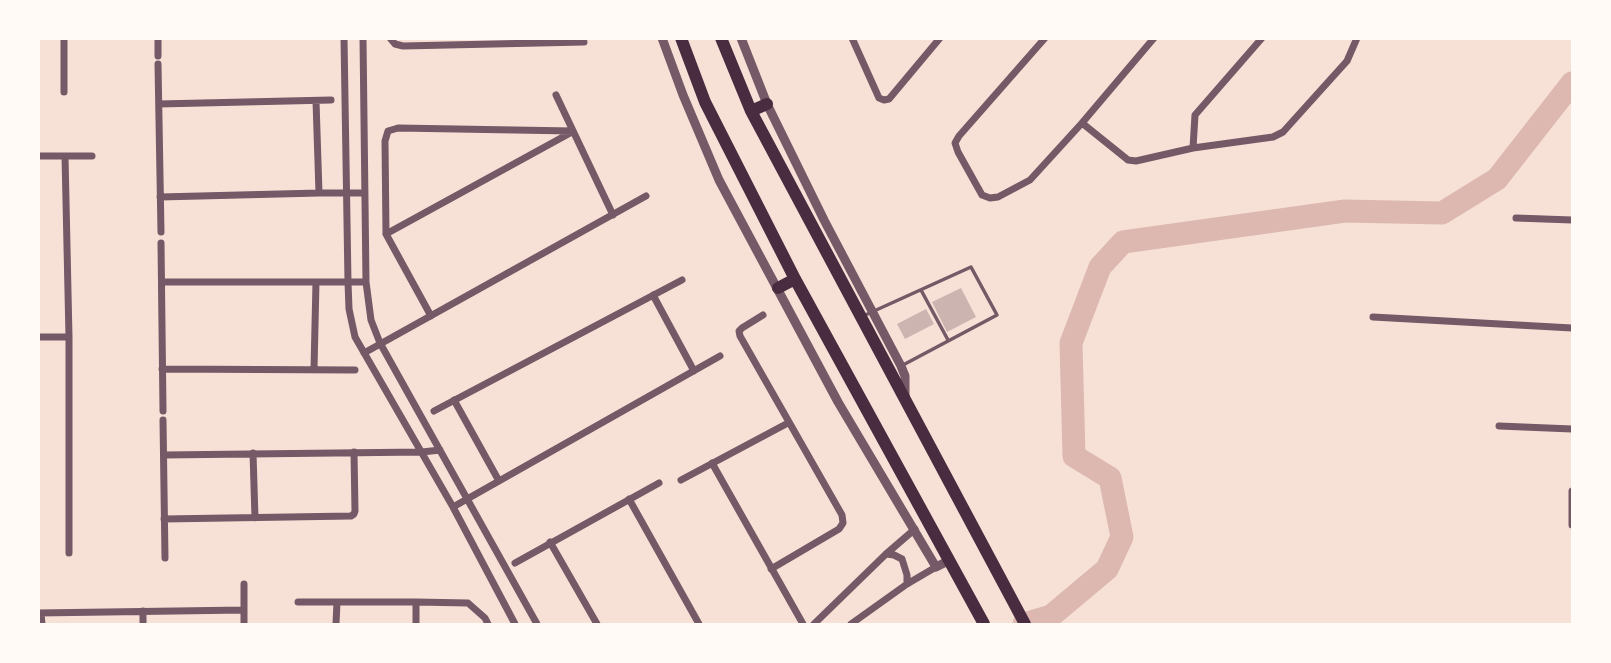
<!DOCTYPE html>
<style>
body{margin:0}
#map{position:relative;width:1611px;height:663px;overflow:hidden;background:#f7e1d7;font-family:Inter,sans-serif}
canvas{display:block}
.frame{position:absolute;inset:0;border:40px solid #fffaf5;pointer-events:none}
</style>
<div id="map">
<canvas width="1611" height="663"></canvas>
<div class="frame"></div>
</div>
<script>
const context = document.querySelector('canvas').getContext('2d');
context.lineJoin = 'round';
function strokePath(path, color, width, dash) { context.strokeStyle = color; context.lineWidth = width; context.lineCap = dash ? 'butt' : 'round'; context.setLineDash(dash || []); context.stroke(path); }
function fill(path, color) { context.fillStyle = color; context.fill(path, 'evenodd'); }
strokePath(new Path2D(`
 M 1024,624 L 1051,616 L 1107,569 L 1122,537 L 1110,478 L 1074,456 L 1071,343 L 1100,267 L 1123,242 L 1345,211 L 1442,213 L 1497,179 L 1572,83`), '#dcb8b0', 23);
fill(new Path2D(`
 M 961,288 L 976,317 L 947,332 L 932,302 Z
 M 926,309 L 934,324 L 905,339 L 897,324 Z`), '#ccb4b1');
strokePath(new Path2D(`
 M 921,290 L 948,340
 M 863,316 L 971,267 L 997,315 L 903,365`), '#755966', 3.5);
strokePath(new Path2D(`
 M 158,38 L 158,56
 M 344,38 L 348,282 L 349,309 L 355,337 L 453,507 L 515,624
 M 363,38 L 366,282 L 371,320 L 380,343 L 537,624
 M 390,38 L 395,44 L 403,46 L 584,42
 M 852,38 L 879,98 L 884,100 L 889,99 L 940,38
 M 1045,38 L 959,136 L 955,143 L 958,152 L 982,195 L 990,198 L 998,197 L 1030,180 L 1082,123 L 1154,38
 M 158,64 L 161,232
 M 64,92 L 64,38
 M 556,95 L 613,215
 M 316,101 L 319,193
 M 159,104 L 331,100
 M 1082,123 L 1128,160 L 1136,161 L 1193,148 L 1273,137 L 1283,132 L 1347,61 L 1357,38
 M 1193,148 L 1195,115 L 1262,38
 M 38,156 L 92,156
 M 65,156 L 69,337 L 69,553
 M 160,197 L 319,193 L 364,193
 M 1516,218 L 1572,220
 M 386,234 L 572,132
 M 161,243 L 163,411
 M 162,282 L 366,282
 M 653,295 L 694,371
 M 763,315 L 742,328 L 739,331 L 740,336 L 842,515 L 843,523 L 839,529 L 771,569
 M 431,316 L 386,234 L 385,141 L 388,131 L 398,128 L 573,131
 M 1373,317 L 1572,328
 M 38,337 L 69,337
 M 364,353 L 646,196
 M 162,369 L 355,370
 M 314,369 L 316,282
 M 454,400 L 499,481
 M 434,411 L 682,280
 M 163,420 L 165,558
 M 1499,426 L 1572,429
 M 253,453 L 255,518
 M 164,455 L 422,452 L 440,450
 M 712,463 L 803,624
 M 681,480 L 788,423
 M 1572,491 L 1572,525
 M 629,499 L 699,624
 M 453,507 L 720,356
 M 164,519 L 351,516 L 354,514 L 355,511 L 354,452
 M 550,542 L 597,624
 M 886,554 L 894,555 L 902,559 L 907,575 L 907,584
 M 515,563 L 659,483
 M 244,584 L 244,624
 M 298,602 L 416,602 L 468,603 L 485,618 L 488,624
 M 416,602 L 416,624
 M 38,613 L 244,610
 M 41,613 L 42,624
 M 143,624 L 143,611
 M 336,624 L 337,602
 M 814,624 L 886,554 L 915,529
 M 851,624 L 907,584 L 936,567`), '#755966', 7);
strokePath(new Path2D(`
 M 662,38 L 683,95 L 719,180 L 838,402 L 936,567 L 950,560
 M 741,38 L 767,104 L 824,220 L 901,366 L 905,376 L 905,396`), '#755966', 9);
strokePath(new Path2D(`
 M 681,38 L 705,102 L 795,279 L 984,624
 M 721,38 L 751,111 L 1025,624
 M 751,111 L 767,104
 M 778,288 L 795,279`), '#4a2c40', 12);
</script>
